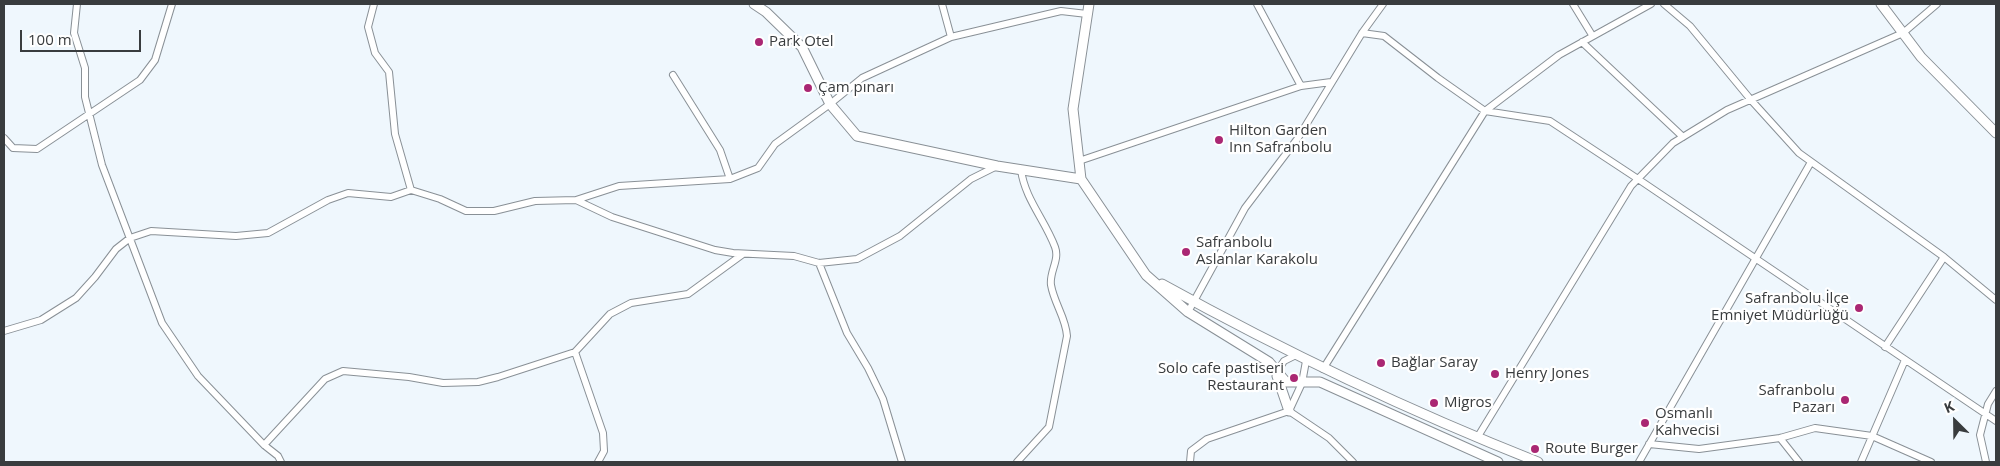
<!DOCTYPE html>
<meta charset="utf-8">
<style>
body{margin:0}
#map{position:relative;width:2000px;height:466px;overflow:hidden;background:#eff7fd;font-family:"Open Sans",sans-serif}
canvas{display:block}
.frame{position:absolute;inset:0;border:5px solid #393c3e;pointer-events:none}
.north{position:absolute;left:1930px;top:396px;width:50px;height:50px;-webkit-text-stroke:4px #fff;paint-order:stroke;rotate:337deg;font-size:14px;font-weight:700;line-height:20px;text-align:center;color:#393c3e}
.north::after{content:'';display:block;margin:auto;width:18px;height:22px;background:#393c3e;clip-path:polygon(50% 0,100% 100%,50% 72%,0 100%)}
.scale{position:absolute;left:20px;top:30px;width:121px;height:22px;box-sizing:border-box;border:2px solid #393c3e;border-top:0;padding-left:6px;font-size:15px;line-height:18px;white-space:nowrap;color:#393c3e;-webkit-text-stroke:4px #fff;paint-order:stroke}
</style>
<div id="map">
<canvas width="2000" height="466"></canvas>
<div class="frame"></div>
<div class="north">K</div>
<div class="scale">100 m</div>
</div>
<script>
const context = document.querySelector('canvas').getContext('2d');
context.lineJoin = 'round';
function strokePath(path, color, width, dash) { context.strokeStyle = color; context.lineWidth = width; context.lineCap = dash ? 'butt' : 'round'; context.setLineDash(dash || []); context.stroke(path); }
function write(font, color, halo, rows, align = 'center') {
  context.font = font + ' "Open Sans",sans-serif'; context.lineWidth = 4.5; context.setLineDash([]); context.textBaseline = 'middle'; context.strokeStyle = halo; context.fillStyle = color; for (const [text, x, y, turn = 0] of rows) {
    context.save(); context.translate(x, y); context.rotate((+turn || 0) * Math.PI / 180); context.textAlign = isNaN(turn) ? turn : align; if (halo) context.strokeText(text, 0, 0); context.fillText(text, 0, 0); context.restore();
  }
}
const street = new Path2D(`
 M 77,4 L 74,33 L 85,68 L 85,97 L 102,165 L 162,323 L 198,376 L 264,445 L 278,456 L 281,462
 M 374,4 L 368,27 L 375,53 L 389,72 L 395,134 L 411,190
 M 942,4 L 951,37
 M 1257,4 L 1301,86
 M 1573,4 L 1592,35
 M 1664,4 L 1690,26 L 1751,100 L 1799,153 L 1944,257 L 1996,300
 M 1362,33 L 1384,36 L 1438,78 L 1485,111 L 1550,121 L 1638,179 L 1996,421
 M 1582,42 L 1683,137
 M 673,75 L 720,150 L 730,179
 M 4,138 L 13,148 L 37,149 L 140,80 L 155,60 L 172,4
 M 1079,161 L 1301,86 L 1331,82
 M 576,200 L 619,186 L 730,179 L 758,168 L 775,144 L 830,104 L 862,78 L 951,37 L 1061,11 L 1087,14
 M 819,263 L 847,333 L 868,368 L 883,399 L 902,462
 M 1188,312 L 1245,208 L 1298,138 L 1362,33 L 1383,4
 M 4,331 L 41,320 L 76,298 L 95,277 L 116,249 L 130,238 L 151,231 L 236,236 L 268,233 L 328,200 L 348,193 L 391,197 L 411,190 L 440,199 L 466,211 L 494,211 L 535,201 L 576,200 L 612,217 L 715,250 L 733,253 L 794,256 L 819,263 L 857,259 L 900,236 L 971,179 L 997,166
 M 1885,347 L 1944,257
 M 575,352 L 603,433 L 604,451 L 598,462
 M 1323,369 L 1485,111 L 1559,55 L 1651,4
 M 1276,373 L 1284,361 L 1296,355
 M 1289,411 L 1329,438 L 1353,462
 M 1477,438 L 1631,186 L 1673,143 L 1727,110 L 1903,33 L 1937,4
 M 1780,438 L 1799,462
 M 1649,444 L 1699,449 L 1780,438 L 1815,428 L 1872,436 L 1931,462
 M 264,445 L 325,379 L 343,371 L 409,377 L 443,383 L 478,382 L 498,377 L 575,352 L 610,314 L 631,303 L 688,294 L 743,254
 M 1017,462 L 1049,427 L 1067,336 C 1066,318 1054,303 1051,285 C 1049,272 1060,260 1055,247 C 1045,220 1025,199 1021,170
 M 1190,462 L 1191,451 L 1207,439 L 1289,411 L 1302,383 L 1306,361
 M 1639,462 L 1811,162
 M 1861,462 L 1905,360
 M 1986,462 L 1980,435 L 1988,404 L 1996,391`);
const secondary = new Path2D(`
 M 754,4 L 766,12 L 802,47 L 830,104 L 857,136 L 997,166 L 1081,179
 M 1089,4 L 1073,109 L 1081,179 L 1146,275 L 1188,312 L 1269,362 L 1286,382 L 1320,382 L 1498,462
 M 1881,4 L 1921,57 L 1996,133
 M 1162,284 C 1283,351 1409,411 1538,462
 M 1277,376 L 1289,411`);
strokePath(street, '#899096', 8);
strokePath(secondary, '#899096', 11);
strokePath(street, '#fff', 6);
strokePath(secondary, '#fff', 9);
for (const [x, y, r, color] of [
 [759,42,5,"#aa2773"],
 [808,88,5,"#aa2773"],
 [1219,140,5,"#aa2773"],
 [1186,252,5,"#aa2773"],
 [1859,308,5,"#aa2773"],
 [1381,363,5,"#aa2773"],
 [1495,374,5,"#aa2773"],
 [1294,378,5,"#aa2773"],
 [1845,400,5,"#aa2773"],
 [1434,403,5,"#aa2773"],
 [1645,423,5,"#aa2773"],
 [1535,449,5,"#aa2773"]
]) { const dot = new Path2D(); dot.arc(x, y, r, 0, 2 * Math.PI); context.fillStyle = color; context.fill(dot); strokePath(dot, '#fff', 2); }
write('15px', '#393c3e', '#fff', [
 ["Park Otel",769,42],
 ["Çam pınarı",818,88],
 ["Hilton Garden",1229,131],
 ["Inn Safranbolu",1229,148],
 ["Safranbolu",1196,243],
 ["Aslanlar Karakolu",1196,260],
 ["Safranbolu İlçe",1849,299,"right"],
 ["Emniyet Müdürlüğü",1849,316,"right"],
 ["Bağlar Saray",1391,363],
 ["Solo cafe pastiseri",1284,369,"right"],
 ["Restaurant",1284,386,"right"],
 ["Henry Jones",1505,374],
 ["Safranbolu",1835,391,"right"],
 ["Pazarı",1835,408,"right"],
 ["Migros",1444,403],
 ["Osmanlı",1655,414],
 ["Kahvecisi",1655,431],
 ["Route Burger",1545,449]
], 'left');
</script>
